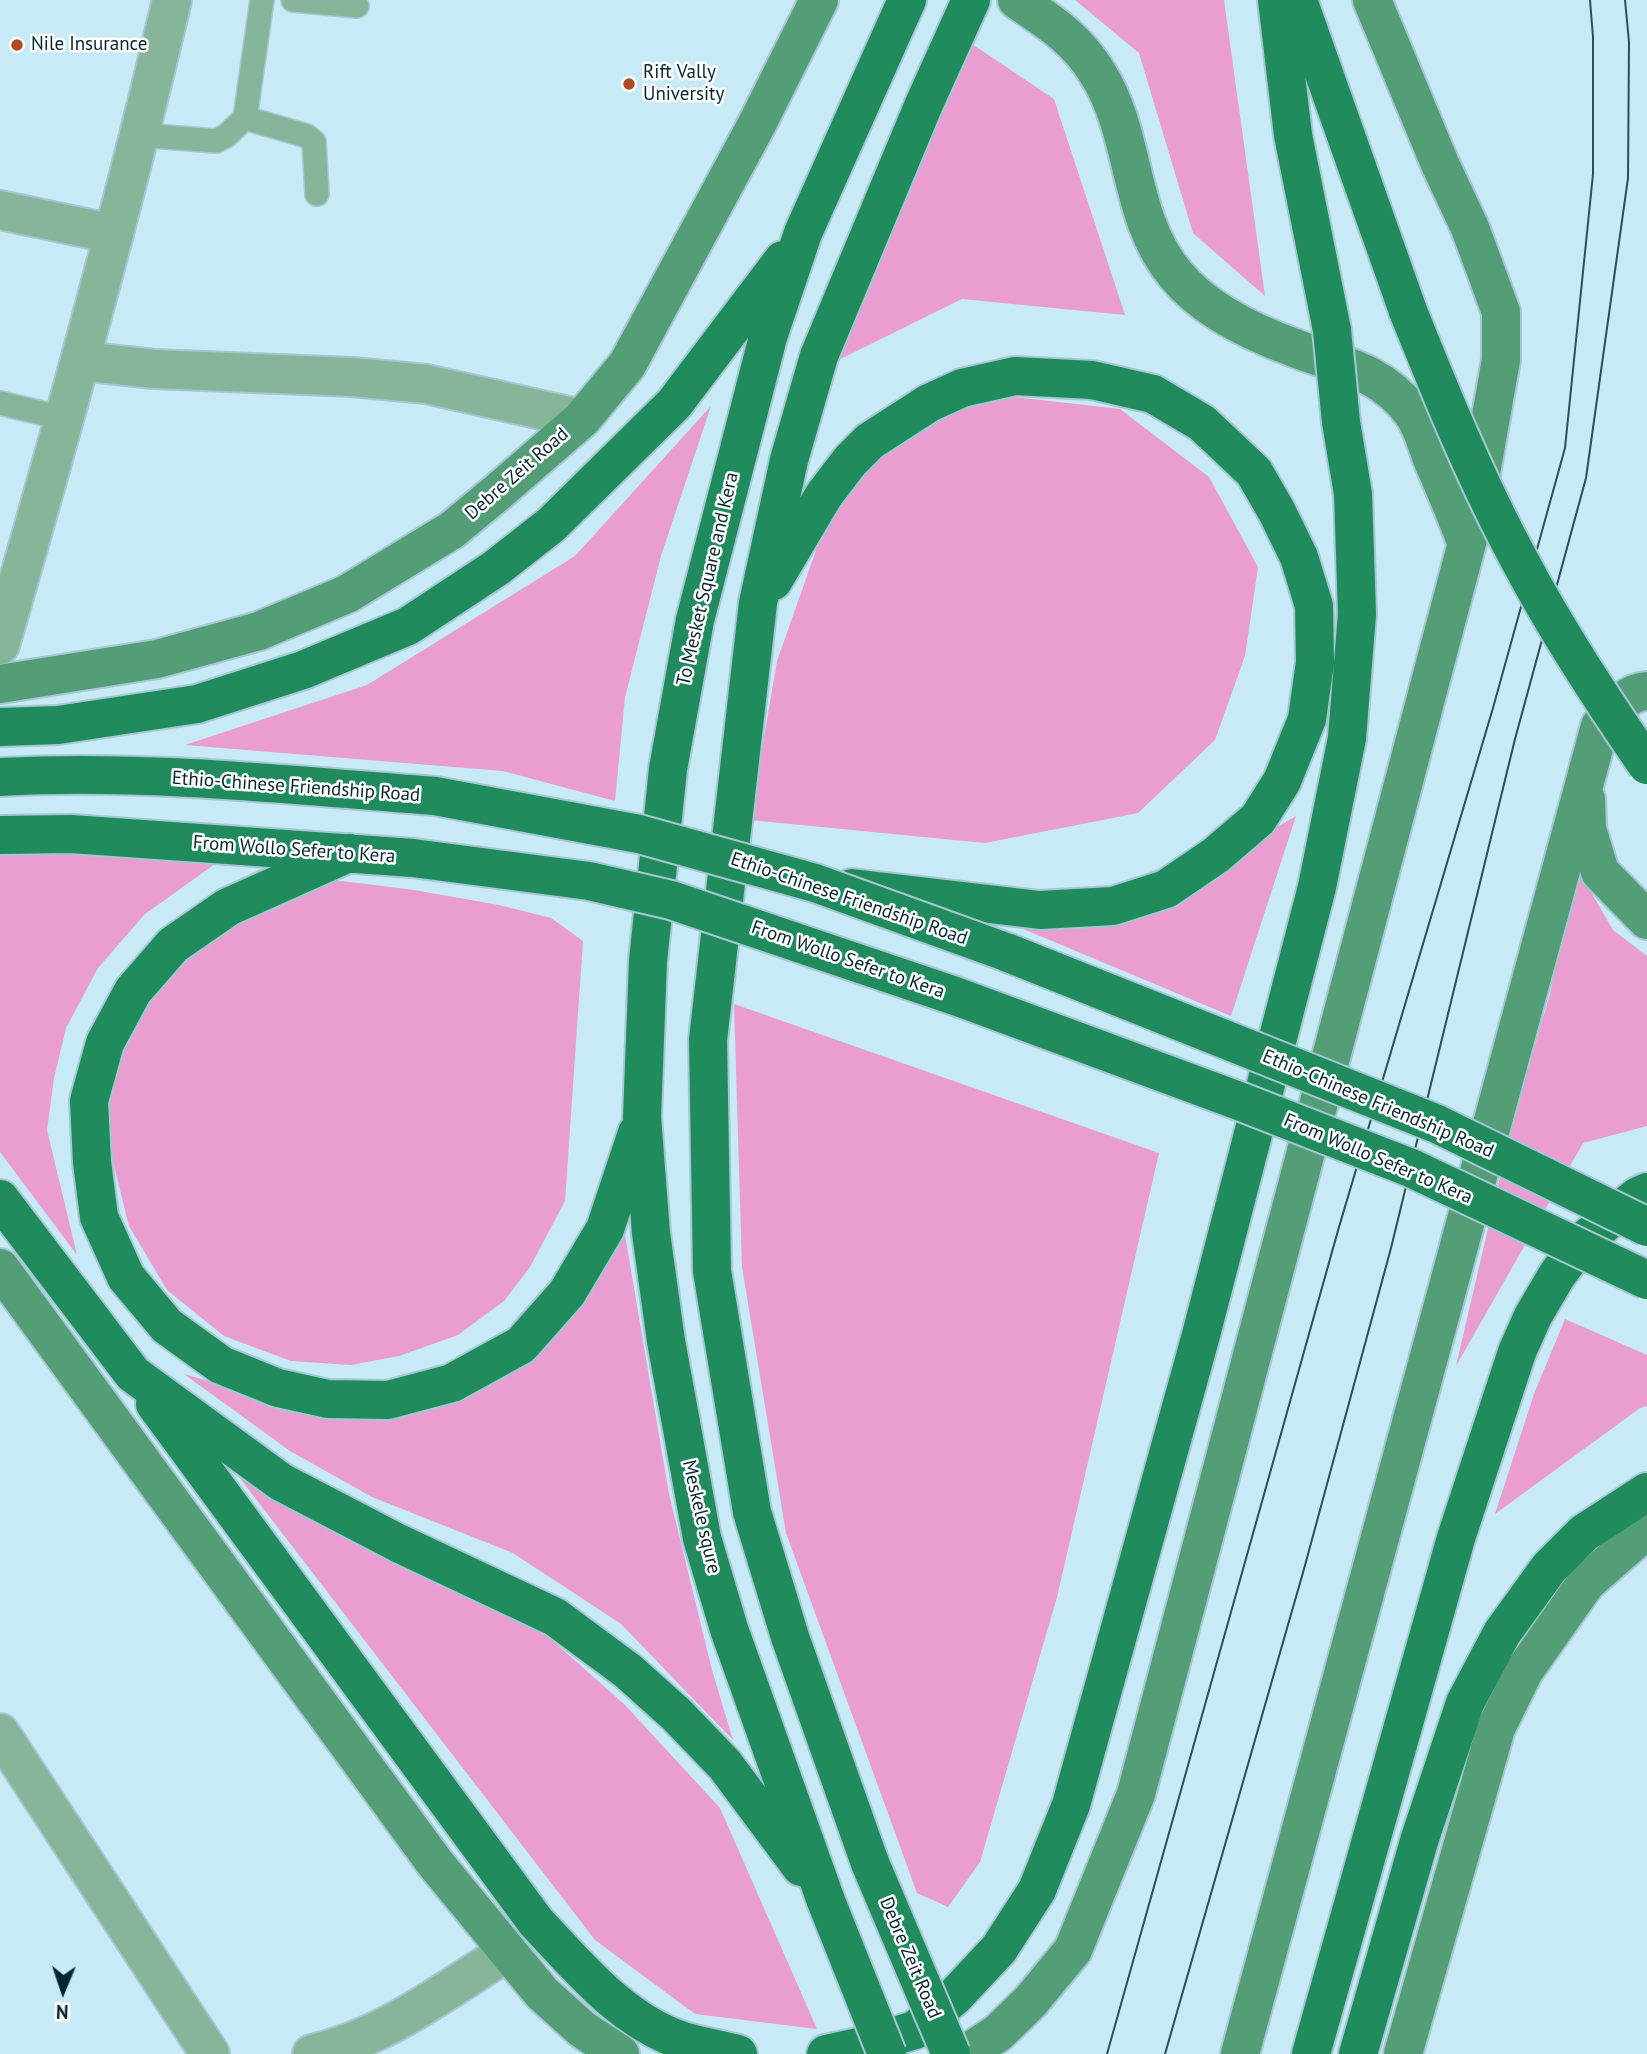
<!DOCTYPE html>
<style>
body{margin:0}
#map{position:relative;width:1647px;height:2054px;overflow:hidden;background:#c7eaf6;font-family:"PT Sans",sans-serif}
canvas{display:block}
.north{position:absolute;left:28px;top:1956px;width:70px;height:70px;-webkit-text-stroke:5px #fff;paint-order:stroke;rotate:182deg;font-size:19px;font-weight:700;line-height:28px;text-align:center;color:#05252e}
.north::after{content:'';display:block;margin:auto;width:24px;height:32px;background:#05252e;clip-path:polygon(50% 0,100% 100%,50% 72%,0 100%)}
</style>
<div id="map">
<canvas width="1647" height="2054"></canvas>
<div class="north">N</div>
</div>
<script>
const context = document.querySelector('canvas').getContext('2d');
context.lineJoin = 'round';
function fill(path, color) { context.fillStyle = color; context.fill(path, 'evenodd'); }
function strokePath(path, color, width, dash) { context.strokeStyle = color; context.lineWidth = width; context.lineCap = dash ? 'butt' : 'round'; context.setLineDash(dash || []); context.stroke(path); }
function write(font, color, halo, rows, align = 'center') {
  context.font = font + ' "PT Sans",sans-serif'; context.lineWidth = 5; context.setLineDash([]); context.textBaseline = 'middle'; context.strokeStyle = halo; context.fillStyle = color; for (const [text, x, y, turn = 0] of rows) {
    context.save(); context.translate(x, y); context.rotate((+turn || 0) * Math.PI / 180); context.textAlign = isNaN(turn) ? turn : align; if (halo) context.strokeText(text, 0, 0); context.fillText(text, 0, 0); context.restore();
  }
}
fill(new Path2D(`
 M 1075,0 L 1224,0 L 1265,296 L 1193,233 L 1139,53 Z
 M 966,40 L 1054,99 L 1125,315 L 962,299 L 818,370 Z
 M 988,394 L 1120,409 L 1209,477 L 1258,567 L 1245,656 L 1215,740 L 1138,813 L 985,843 L 750,820 L 777,661 L 826,522 L 890,441 Z
 M 711,406 L 661,556 L 625,697 L 615,801 L 503,771 L 185,745 L 367,685 L 575,556 Z
 M 1296,816 L 1231,1016 L 1009,923 L 1158,897 Z
 M 0,846 L 222,859 L 145,914 L 98,968 L 66,1028 L 54,1078 L 47,1130 L 77,1255 L 0,1152 Z
 M 1576,866 L 1613,930 L 1647,956 L 1647,1126 L 1583,1143 L 1456,1366 L 1514,1117 L 1550,994 Z
 M 342,881 L 414,890 L 499,905 L 551,918 L 583,941 L 565,1201 L 530,1267 L 504,1301 L 458,1335 L 399,1356 L 351,1365 L 291,1361 L 224,1336 L 167,1290 L 129,1226 L 110,1150 L 109,1094 L 148,980 L 280,884 Z
 M 734,1004 L 1159,1153 L 1057,1597 L 980,1862 L 948,1907 L 917,1893 L 786,1533 L 742,1267 Z
 M 624,1229 L 669,1494 L 712,1670 L 733,1740 L 621,1624 L 513,1553 L 372,1497 L 290,1451 L 184,1374 L 291,1405 L 484,1380 Z
 M 1565,1319 L 1647,1355 L 1647,1406 L 1640,1408 L 1495,1514 L 1534,1394 Z
 M 229,1464 L 464,1586 L 544,1633 L 625,1705 L 720,1808 L 817,2029 L 695,2014 L 595,1940 Z`), '#e99dd1');
const service = new Path2D(`
 M 262,0 L 245,118 L 307,136 L 314,142 L 317,194
 M 293,0 L 357,6
 M 140,135 L 216,141 L 226,136 L 245,118
 M 0,403 L 66,419`);
const minor = new Path2D(`
 M 0,210 L 114,234
 M 81,361 L 154,369 L 352,377 L 426,384 L 582,419
 M 0,645 C 62,431 121,217 172,0
 M 0,1733 L 210,2054
 M 312,2054 C 384,2038 445,1991 507,1952`);
const secondary = new Path2D(`
 M 1017,0 C 1050,22 1077,39 1098,74 C 1137,136 1127,217 1176,275 C 1204,309 1251,332 1292,347 C 1337,365 1379,369 1411,411 C 1422,425 1426,443 1432,459 C 1444,487 1456,514 1466,542
 M 0,684 L 157,659 L 259,631 L 347,594 L 452,530 L 499,491 L 582,419 L 627,365 L 757,124 L 819,0
 M 1586,799 L 1587,829 L 1600,872 L 1647,920
 M 0,1268 L 435,1863 L 542,1993 L 582,2029 L 620,2054
 M 966,2054 L 998,2033 L 1030,2002 L 1073,1950 L 1136,1794 L 1472,524 L 1501,360 L 1501,312 L 1470,228 L 1440,164 L 1372,0
 M 1240,2054 L 1600,726 C 1613,712 1626,692 1647,691
 M 1403,2054 L 1496,1728 L 1524,1671 L 1586,1583 L 1635,1540 L 1647,1534`);
const primary = new Path2D(`
 M 1277,0 L 1293,135 L 1332,330
 M 1298,0 L 1408,311
 M 773,581 L 824,495 L 850,461 L 870,441 L 929,403 L 962,388 L 1015,376 L 1092,380 L 1153,394 L 1202,423 L 1254,472 L 1277,512 L 1299,557 L 1314,606 L 1315,662 L 1307,719 L 1282,781 L 1258,819 L 1216,855 L 1166,889 L 1113,906 L 1040,910 L 852,888
 M 0,727 L 58,725 L 197,704 L 303,670 L 408,626 L 496,568 L 551,525 L 674,404 L 783,260
 M 0,777 C 144,769 291,785 435,796
 M 0,835 L 71,834 L 413,858
 M 349,853 L 228,907 L 173,945 L 133,991 L 105,1043 L 89,1101 L 92,1162 L 99,1217 L 126,1277 L 167,1326 L 221,1365 L 278,1388 L 328,1399 L 388,1400 L 452,1383 L 521,1345 L 567,1293 L 605,1229 L 637,1133
 M 0,1199 L 133,1374 L 281,1482 L 398,1543 L 555,1617 L 628,1671 L 677,1715 L 725,1765 L 801,1867
 M 155,1404 L 536,1922 C 578,1966 620,2019 680,2040 C 699,2046 719,2049 738,2054
 M 870,1863 L 790,1637 L 752,1512 L 712,1271 L 708,1040 L 758,603 L 789,460 L 819,356 L 924,104 L 971,0
 M 826,1901 L 729,1629 L 702,1538 L 666,1341 L 651,1233 L 642,1117 L 648,961 L 668,769 L 695,620 L 768,337 L 803,233 L 907,0
 M 826,2054 L 858,2047 L 915,2030 L 955,1996 L 999,1949 L 1037,1890 L 1071,1805 L 1201,1335 L 1317,887 L 1347,738 L 1357,614 L 1353,494 L 1341,422
 M 1311,2054 L 1456,1538 L 1517,1352 L 1533,1316 L 1557,1275 L 1582,1242 L 1638,1196 L 1647,1192
 M 1358,2054 L 1420,1838 L 1465,1703 L 1502,1633 L 1549,1568 L 1584,1533 L 1647,1492`);
strokePath(service, '#a4c7d2', 26);
strokePath(minor, '#a4c7d2', 42);
strokePath(secondary, '#a4c7d2', 42);
strokePath(primary, '#a4c7d2', 42);
strokePath(service, '#86b59a', 23);
strokePath(minor, '#86b59a', 38);
strokePath(secondary, '#539d77', 38);
strokePath(primary, '#208b5d', 38);
strokePath(new Path2D(`
 M 1107,2054 L 1339,1227 L 1493,708 L 1565,448 L 1593,174 L 1593,37 L 1590,0
 M 1165,2054 L 1304,1569 L 1391,1248 L 1515,739 L 1586,478 L 1628,178 L 1629,42 L 1625,0`), '#2d4d57', 2);
const primaryBridge = new Path2D(`
 M 1408,311 C 1442,396 1477,482 1521,563 C 1558,633 1602,700 1647,765
 M 1332,330 L 1341,422
 M 435,796 L 639,834 L 815,883 L 1006,952 L 1437,1124 L 1647,1227
 M 413,858 L 589,881 L 671,900 L 958,997 L 1239,1101 L 1411,1168 L 1647,1280
 M 870,1863 L 951,2054
 M 826,1901 L 887,2054`);
strokePath(primaryBridge, '#a4c7d2', 42, []);
strokePath(primaryBridge, '#208b5d', 38);
for (const [x, y, r, color] of [
 [17,45,7,"#b24b25"],
 [629,84,7,"#b24b25"]
]) { const dot = new Path2D(); dot.arc(x, y, r, 0, 2 * Math.PI); context.fillStyle = color; context.fill(dot); strokePath(dot, '#fff', 2.5); }
write('19px', '#05252e', '#fff', [
 ["Nile Insurance",31,45],
 ["Rift Vally",643,73],
 ["University",643,95]
], 'left');
write('19px', '#05252e', '#fff', [
 ["Debre Zeit Road",517,474,-41],
 ["To Mesket Square and Kera",708,579,-77],
 ["Ethio-Chinese Friendship Road",296,787,4],
 ["From Wollo Sefer to Kera",294,850,4],
 ["Ethio-Chinese Friendship Road",849,899,19],
 ["From Wollo Sefer to Kera",848,960,19],
 ["Ethio-Chinese Friendship Road",1378,1104,23],
 ["From Wollo Sefer to Kera",1378,1159,23],
 ["Meskele squre",701,1517,77],
 ["Debre Zeit Road",910,1958,67]
]);
</script>
